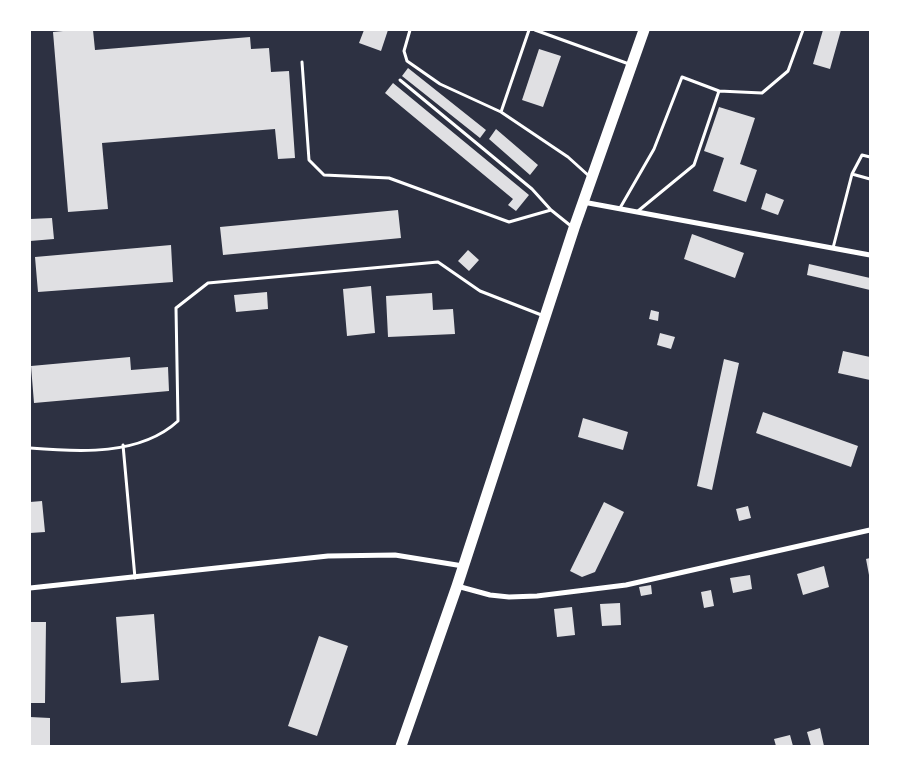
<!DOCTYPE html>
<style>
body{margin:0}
#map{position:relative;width:900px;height:776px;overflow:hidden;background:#2d3142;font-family:"Nunito Sans",sans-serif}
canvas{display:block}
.frame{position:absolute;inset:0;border:31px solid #fff;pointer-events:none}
</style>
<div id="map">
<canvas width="900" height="776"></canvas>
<div class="frame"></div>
</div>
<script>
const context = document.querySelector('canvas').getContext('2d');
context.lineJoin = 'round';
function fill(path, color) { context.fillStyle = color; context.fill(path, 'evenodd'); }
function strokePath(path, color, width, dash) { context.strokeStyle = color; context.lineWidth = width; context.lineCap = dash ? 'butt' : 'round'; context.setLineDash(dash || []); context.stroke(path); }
fill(new Path2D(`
 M 73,30 L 93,30 L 95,50 L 250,37 L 251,49 L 269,48 L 271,72 L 289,71 L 295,158 L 278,159 L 275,129 L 102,143 L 108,209 L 68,212 L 53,32 Z
 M 364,30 L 388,30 L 381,51 L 359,43 Z
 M 823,30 L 841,30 L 830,69 L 813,64 Z
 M 539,49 L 561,56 L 543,107 L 522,100 Z
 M 408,68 L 486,130 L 480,138 L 402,76 Z
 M 393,83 L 529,195 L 516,211 L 508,205 L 513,199 L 385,93 Z
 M 719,107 L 755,118 L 740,164 L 757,170 L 746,202 L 713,191 L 724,158 L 704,151 Z
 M 496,129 L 538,165 L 530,175 L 489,139 Z
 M 766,193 L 784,200 L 778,215 L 761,209 Z
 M 398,210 L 401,238 L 223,255 L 220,227 Z
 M 52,218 L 54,239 L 30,241 L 30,219 Z
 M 692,234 L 744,253 L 735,278 L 684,259 Z
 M 171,245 L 173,282 L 38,292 L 35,257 Z
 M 468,250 L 479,260 L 469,271 L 458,261 Z
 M 809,264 L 870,278 L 870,290 L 807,275 Z
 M 371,286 L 375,333 L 347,336 L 343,289 Z
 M 267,292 L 268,309 L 236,312 L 234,295 Z
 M 432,293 L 433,310 L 453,309 L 455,334 L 388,337 L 386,296 Z
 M 651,310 L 659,312 L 658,321 L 649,319 Z
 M 660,333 L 675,337 L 671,349 L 657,345 Z
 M 843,351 L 870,357 L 870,380 L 838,373 Z
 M 130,357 L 131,370 L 168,367 L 169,391 L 34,403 L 31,366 Z
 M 724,359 L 739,363 L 712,490 L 697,486 Z
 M 763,412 L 858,446 L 851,467 L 756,433 Z
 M 583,418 L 628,432 L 623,450 L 578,437 Z
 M 42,501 L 45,532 L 30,533 L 30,502 Z
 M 604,502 L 624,512 L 595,572 L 582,577 L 570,571 Z
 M 748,506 L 751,518 L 739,521 L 736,509 Z
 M 870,558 L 870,575 L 869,575 L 866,559 Z
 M 824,566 L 829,587 L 803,595 L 797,574 Z
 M 750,575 L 752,589 L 733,593 L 730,578 Z
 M 651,585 L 652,594 L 641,596 L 639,587 Z
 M 711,590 L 714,606 L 704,608 L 701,592 Z
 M 620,603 L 621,625 L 602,626 L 600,604 Z
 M 572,607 L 575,635 L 557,637 L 554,609 Z
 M 154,614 L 159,680 L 121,683 L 116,617 Z
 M 30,622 L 46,622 L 45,703 L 30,703 Z
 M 319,636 L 348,646 L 317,736 L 288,726 Z
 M 30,717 L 50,718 L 50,746 L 30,746 Z
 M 820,728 L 824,746 L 811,746 L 807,732 Z
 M 790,735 L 793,746 L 776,746 L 774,739 Z`), '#e0e0e3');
strokePath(new Path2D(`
 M 410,30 L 404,51 L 407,61 L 440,84 L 501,112 L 568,157 L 589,176
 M 535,30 L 629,64
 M 302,62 L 309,160 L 324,175 L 389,178 L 509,222 L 551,210 L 571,226
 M 400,80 L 532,189 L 551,210
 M 501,112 L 529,30
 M 852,174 L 862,155 L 870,157
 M 620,208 L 654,149 L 682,77 L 719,91
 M 638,211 L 694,165 L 719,91 L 762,93 L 788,71 L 803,30
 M 833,248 L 852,174 L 870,179
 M 123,445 L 135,578
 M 30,448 C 79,452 140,456 178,421 L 176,308 L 208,283 L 438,262 L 480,291 L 544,316`), '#fff', 3);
strokePath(new Path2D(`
 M 583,202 L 870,255
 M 457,586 L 490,595 L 509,597 L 537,596 L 626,585 L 870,530
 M 30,588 L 328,556 L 395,555 L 463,566`), '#fff', 5);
strokePath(new Path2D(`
 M 401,746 L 457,586 L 574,228 L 644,30`), '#fff', 11);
</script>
